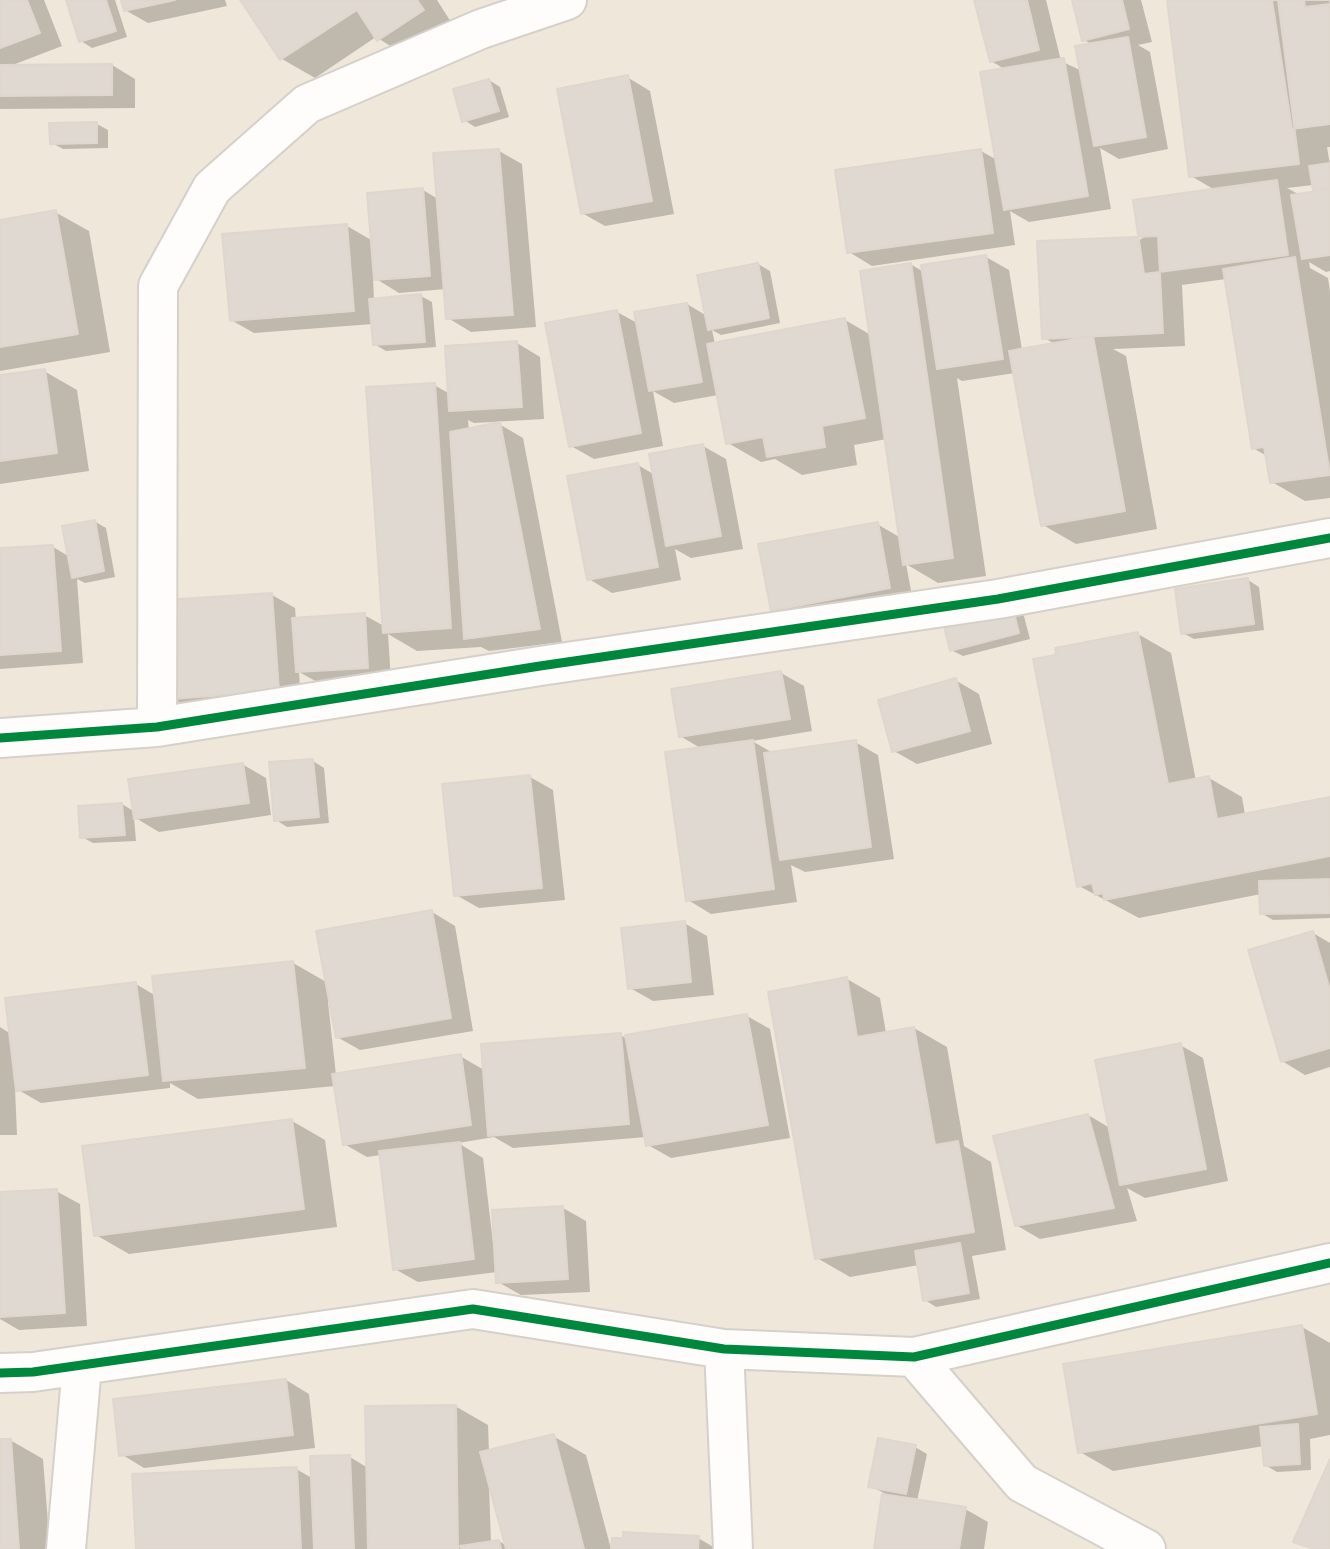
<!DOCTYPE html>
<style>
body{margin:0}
canvas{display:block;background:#f6f3eb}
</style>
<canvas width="1330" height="1549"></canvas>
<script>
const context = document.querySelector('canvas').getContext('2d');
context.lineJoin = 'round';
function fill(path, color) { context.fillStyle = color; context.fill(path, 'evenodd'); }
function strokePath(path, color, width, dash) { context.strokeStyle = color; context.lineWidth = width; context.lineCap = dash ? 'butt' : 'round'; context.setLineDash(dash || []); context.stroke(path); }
fill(new Path2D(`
 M 0,0 L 1330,0 L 1330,1549 L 0,1549 Z`), '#efe7d9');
fill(new Path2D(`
 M 0,0 L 44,0 L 62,46 L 10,66 L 112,65 L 135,79 L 135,108 L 0,109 Z
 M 67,0 L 115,0 L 127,37 L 92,48 L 81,41 Z
 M 123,0 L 225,0 L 227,6 L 148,23 L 125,10 Z
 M 242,0 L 437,0 L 456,30 L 411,59 L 376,37 L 315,78 L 282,59 Z
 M 976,0 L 1046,0 L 1061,61 L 1082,71 L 1093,45 L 1084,40 L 1074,0 L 1141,0 L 1152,42 L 1138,45 L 1150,52 L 1168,149 L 1119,159 L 1100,148 L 1111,209 L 1029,222 L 1010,211 L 1015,245 L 872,266 L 849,252 L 981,151 L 997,160 L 1006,70 L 991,61 Z
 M 1169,0 L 1330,0 L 1330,147 L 1327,147 L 1330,165 L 1330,271 L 1326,272 L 1309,262 L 1310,268 L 1328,278 L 1330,292 L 1330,498 L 1305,501 L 1272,482 L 1267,456 L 1253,448 L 1226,279 L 1182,285 L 1185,346 L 1113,349 L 1126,356 L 1157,529 L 1076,544 L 1043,525 L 1015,373 L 962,381 L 957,378 L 986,576 L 938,583 L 906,564 L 913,601 L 796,623 L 773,610 L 877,524 L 901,538 L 887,439 L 854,445 L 857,465 L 802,475 L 775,459 L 761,462 L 728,443 L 718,395 L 674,403 L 653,391 L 663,446 L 594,459 L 571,446 L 617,312 L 639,324 L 687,304 L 707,316 L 758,264 L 770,271 L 780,323 L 721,335 L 712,330 L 715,344 L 845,320 L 871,335 L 910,264 L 924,272 L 986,257 L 1009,270 L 1022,350 L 1055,344 L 1044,338 L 1141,239 L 1215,190 L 1191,176 ZM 1313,185 L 1314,189 L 1320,193 L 1300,195 L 1287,188 Z
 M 627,77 L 650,91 L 674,214 L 605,226 L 582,213 Z
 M 489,80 L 500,87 L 509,117 L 475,127 L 464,120 Z
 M 97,124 L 108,130 L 108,148 L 63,149 L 52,143 Z
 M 499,151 L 522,164 L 536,327 L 471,332 L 448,318 L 446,289 L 399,293 L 373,277 L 374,300 L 421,296 L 432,302 L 436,347 L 386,351 L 374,344 L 373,324 L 254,333 L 231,320 L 347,226 L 373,241 L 423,190 L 438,199 Z
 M 55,212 L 89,231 L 110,352 L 0,371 L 0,222 Z
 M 517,343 L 540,357 L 544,419 L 474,423 L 468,420 L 469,430 L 499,424 L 523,438 L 562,642 L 489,651 L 481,647 L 417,651 L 388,634 L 391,680 L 321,684 L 299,672 L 301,704 L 195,711 L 172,698 L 272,595 L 295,608 L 296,620 L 364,615 L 384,626 L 434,385 L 450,394 Z
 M 44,371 L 77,390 L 89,471 L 0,484 L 0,377 Z
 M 703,446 L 726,459 L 743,549 L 691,558 L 675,549 L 681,580 L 612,593 L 589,579 L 638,465 L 655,475 Z
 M 94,521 L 106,528 L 115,577 L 85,583 L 77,579 L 83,663 L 0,669 L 0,550 L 53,547 L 70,557 Z
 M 1248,580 L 1259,587 L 1264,630 L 1194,639 L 1183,633 Z
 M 1021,605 L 1030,639 L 963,656 L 951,650 Z
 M 1138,634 L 1171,653 L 1196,781 L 1209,778 L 1242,797 L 1245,815 L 1330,800 L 1330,918 L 1273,920 L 1261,913 L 1261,894 L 1139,918 L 1079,886 Z
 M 781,673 L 804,686 L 812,731 L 752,741 L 773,753 L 855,742 L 878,755 L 894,859 L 805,872 L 791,865 L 797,902 L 711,914 L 688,900 L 702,749 L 680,736 Z
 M 955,680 L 979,694 L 992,744 L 917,764 L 894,751 Z
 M 313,761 L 324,768 L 329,823 L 287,827 L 276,820 Z
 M 242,764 L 266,778 L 271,815 L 159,832 L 134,817 L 136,841 L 93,843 L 82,837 L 122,804 L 135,812 Z
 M 530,777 L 553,790 L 565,900 L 479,908 L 456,895 Z
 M 432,912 L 455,926 L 473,1031 L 360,1050 L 337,1037 L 331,1001 L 328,1002 L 336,1075 L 460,1056 L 484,1070 L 620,1035 L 628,1039 L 747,1016 L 770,1029 L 790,1138 L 671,1158 L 648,1145 L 646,1137 L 513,1148 L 494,1137 L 458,1143 L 483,1158 L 493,1243 L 563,1208 L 586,1221 L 590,1292 L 521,1295 L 498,1282 L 497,1272 L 418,1282 L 395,1269 L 381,1155 L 367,1157 L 344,1144 L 335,1086 L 198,1099 L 170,1083 L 170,1088 L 41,1103 L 15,1088 L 17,1135 L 0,1135 L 0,1027 L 11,1034 L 136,984 L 156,996 L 293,963 L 328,983 Z
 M 684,923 L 707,936 L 714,995 L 653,1001 L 630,988 Z
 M 1313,933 L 1330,943 L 1330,1067 L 1305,1075 L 1282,1061 Z
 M 847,979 L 880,998 L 886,1033 L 914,1028 L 947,1047 L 964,1146 L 991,1162 L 1006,1250 L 972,1256 L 980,1299 L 936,1307 L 925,1300 L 919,1265 L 850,1277 L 817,1258 Z
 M 1180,1045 L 1203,1058 L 1228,1181 L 1145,1198 L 1127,1188 L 1137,1221 L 1040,1239 L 1016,1225 L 1088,1115 L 1110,1128 Z
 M 292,1121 L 325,1140 L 337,1227 L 129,1254 L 96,1235 Z
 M 56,1191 L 80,1204 L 87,1326 L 19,1330 L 0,1319 L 0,1193 Z
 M 1302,1327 L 1330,1343 L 1330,1435 L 1310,1439 L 1311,1470 L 1277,1472 L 1265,1465 L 1264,1446 L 1113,1471 L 1080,1452 Z
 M 286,1380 L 309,1394 L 315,1448 L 144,1468 L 121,1454 Z
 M 455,1406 L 488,1425 L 489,1452 L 553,1436 L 586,1455 L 611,1549 L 138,1549 L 296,1469 L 312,1478 L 350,1457 L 368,1468 ZM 489,1485 L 507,1546 L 499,1541 L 491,1543 Z
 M 10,1440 L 43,1459 L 50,1549 L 0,1549 L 0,1441 Z
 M 915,1447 L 927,1454 L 917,1501 L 965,1509 L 988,1522 L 984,1549 L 875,1549 L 884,1493 L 870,1486 Z
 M 698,1538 L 717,1549 L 613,1549 Z`), '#0003');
const building = new Path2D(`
 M 0,0 L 27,0 L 40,33 L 0,48 Z
 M 66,0 L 106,0 L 116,31 L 79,42 Z
 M 121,0 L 175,0 L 124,11 Z
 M 240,0 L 417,0 L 424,10 L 377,41 L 357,10 L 280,60 Z
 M 974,0 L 1027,0 L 1039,50 L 990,62 Z
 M 1072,0 L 1122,0 L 1129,29 L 1082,41 Z
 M 1167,0 L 1278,0 L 1299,164 L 1189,177 Z
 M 1272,0 L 1330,0 L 1330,124 L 1292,129 Z
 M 1304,0 L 1330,0 L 1330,4 L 1305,7 Z
 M 1128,37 L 1146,137 L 1094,146 L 1075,46 Z
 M 1064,58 L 1088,196 L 1004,210 L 980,72 Z
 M 112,64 L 112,95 L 0,96 L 0,65 Z
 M 628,75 L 652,201 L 581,214 L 557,89 Z
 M 489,79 L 499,111 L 462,122 L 453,89 Z
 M 97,122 L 97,143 L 50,144 L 49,123 Z
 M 499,149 L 513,315 L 446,319 L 433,153 Z
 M 981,149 L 993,233 L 847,253 L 835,170 Z
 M 1330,163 L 1330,188 L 1313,190 L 1309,166 Z
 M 1277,180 L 1288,255 L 1144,274 L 1133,200 Z
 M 423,188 L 430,276 L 374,280 L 367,193 Z
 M 1330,189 L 1330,255 L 1302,259 L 1291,195 Z
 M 56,210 L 78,334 L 0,347 L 0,220 Z
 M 347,224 L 354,311 L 230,321 L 222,234 Z
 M 1158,236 L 1163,333 L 1042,339 L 1037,241 Z
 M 986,255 L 1003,359 L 937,369 L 921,265 Z
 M 1295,257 L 1330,475 L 1270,483 L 1264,447 L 1252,449 L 1223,269 Z
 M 758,263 L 769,318 L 708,330 L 697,275 Z
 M 911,263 L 953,558 L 903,565 L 860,271 Z
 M 421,294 L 425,342 L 373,345 L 369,299 Z
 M 687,303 L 702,382 L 649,391 L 634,312 Z
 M 617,310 L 641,433 L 569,447 L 545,323 Z
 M 845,318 L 865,418 L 822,426 L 825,447 L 767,457 L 763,437 L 726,444 L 707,344 Z
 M 1093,336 L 1125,511 L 1041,526 L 1009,351 Z
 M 517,341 L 522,407 L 449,411 L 445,346 Z
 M 45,369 L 57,453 L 0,461 L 0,375 Z
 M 435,383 L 451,628 L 383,633 L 366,387 Z
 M 500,422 L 540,629 L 464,639 L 450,432 Z
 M 703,444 L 721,536 L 666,546 L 649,454 Z
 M 638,463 L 658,567 L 587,580 L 567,476 Z
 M 95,520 L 104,571 L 72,578 L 62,526 Z
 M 878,522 L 890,588 L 771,611 L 758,544 Z
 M 53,545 L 61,651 L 0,655 L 0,548 Z
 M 1248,578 L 1254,624 L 1181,634 L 1175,589 Z
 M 272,593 L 279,691 L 171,699 L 164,600 Z
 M 1010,597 L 1019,633 L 950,651 L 941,614 Z
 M 365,613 L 368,668 L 296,672 L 292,618 Z
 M 1138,632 L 1168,784 L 1209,776 L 1217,819 L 1330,797 L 1330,856 L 1104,900 L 1103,893 L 1095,895 L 1092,883 L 1077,887 L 1033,659 L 1056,655 L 1055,648 Z
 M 781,671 L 790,719 L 679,737 L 671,689 Z
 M 956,678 L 970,731 L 892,752 L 878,700 Z
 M 753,740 L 774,889 L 686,901 L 665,752 Z
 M 856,740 L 871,847 L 780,860 L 764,753 Z
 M 313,759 L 319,817 L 274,821 L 269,762 Z
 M 243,763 L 249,803 L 134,819 L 128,779 Z
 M 530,775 L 542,888 L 454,896 L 442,784 Z
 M 122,803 L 125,835 L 80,838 L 78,806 Z
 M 1329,879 L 1330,913 L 1260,914 L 1259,881 Z
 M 432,910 L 451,1018 L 336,1038 L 316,931 Z
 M 685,921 L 691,982 L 628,989 L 621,928 Z
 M 1313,931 L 1330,990 L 1330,1048 L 1281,1062 L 1248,950 Z
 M 293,961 L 305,1068 L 163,1081 L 152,976 Z
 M 847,977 L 857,1037 L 914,1027 L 935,1145 L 958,1141 L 974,1232 L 815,1259 L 768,992 Z
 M 136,982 L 148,1075 L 16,1091 L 5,998 Z
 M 747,1014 L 768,1125 L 646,1146 L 625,1035 Z
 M 621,1033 L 629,1124 L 488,1136 L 481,1044 Z
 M 1181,1043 L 1206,1169 L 1120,1185 L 1095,1060 Z
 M 461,1054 L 471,1125 L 343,1145 L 332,1074 Z
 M 1088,1114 L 1114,1208 L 1015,1226 L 993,1136 Z
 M 292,1119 L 304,1209 L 94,1236 L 82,1146 Z
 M 460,1142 L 474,1259 L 393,1270 L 379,1151 Z
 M 57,1189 L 65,1313 L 0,1317 L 0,1192 Z
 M 563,1206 L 568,1279 L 496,1283 L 492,1210 Z
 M 960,1243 L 969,1293 L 923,1301 L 915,1251 Z
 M 1302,1325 L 1317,1414 L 1078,1453 L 1063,1364 Z
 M 286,1379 L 293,1435 L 119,1456 L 113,1399 Z
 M 456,1405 L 458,1549 L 368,1549 L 365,1406 Z
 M 1298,1424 L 1300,1464 L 1264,1466 L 1260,1427 Z
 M 554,1434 L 584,1549 L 506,1549 L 480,1452 Z
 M 878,1438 L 916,1445 L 906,1494 L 868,1487 Z
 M 0,1439 L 11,1439 L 19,1549 L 0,1549 Z
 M 350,1455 L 354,1549 L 314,1549 L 310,1456 Z
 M 1330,1459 L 1330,1549 L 1314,1549 L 1293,1542 Z
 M 297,1467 L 301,1549 L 136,1549 L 132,1474 Z
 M 882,1494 L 966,1507 L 959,1549 L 874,1549 Z
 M 623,1532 L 699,1536 L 698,1549 L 611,1549 L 612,1538 L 623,1538 Z
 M 499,1540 L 501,1549 L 461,1549 L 460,1546 Z`);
fill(building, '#dfd9d1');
strokePath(building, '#dfd7ce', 2);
const minor = new Path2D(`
 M 157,727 L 158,286 L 212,188 L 307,104 L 481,29 L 567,0
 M 0,738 L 157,727 L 540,666 L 998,599 L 1330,538
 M 724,1349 L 733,1549
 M 914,1357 L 1022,1483 L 1146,1549
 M 0,1373 L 33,1372 L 473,1309 L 724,1349 L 914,1357 L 1330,1263
 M 66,1549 L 82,1366`);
strokePath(minor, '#d5d0ca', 42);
strokePath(minor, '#fefdfc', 38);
strokePath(new Path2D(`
 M 0,738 L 157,727 L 540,666 L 998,599 L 1330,538
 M 0,1373 L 33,1372 L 473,1309 L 724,1349 L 914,1357 L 1330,1263`), '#00873e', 9);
</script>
